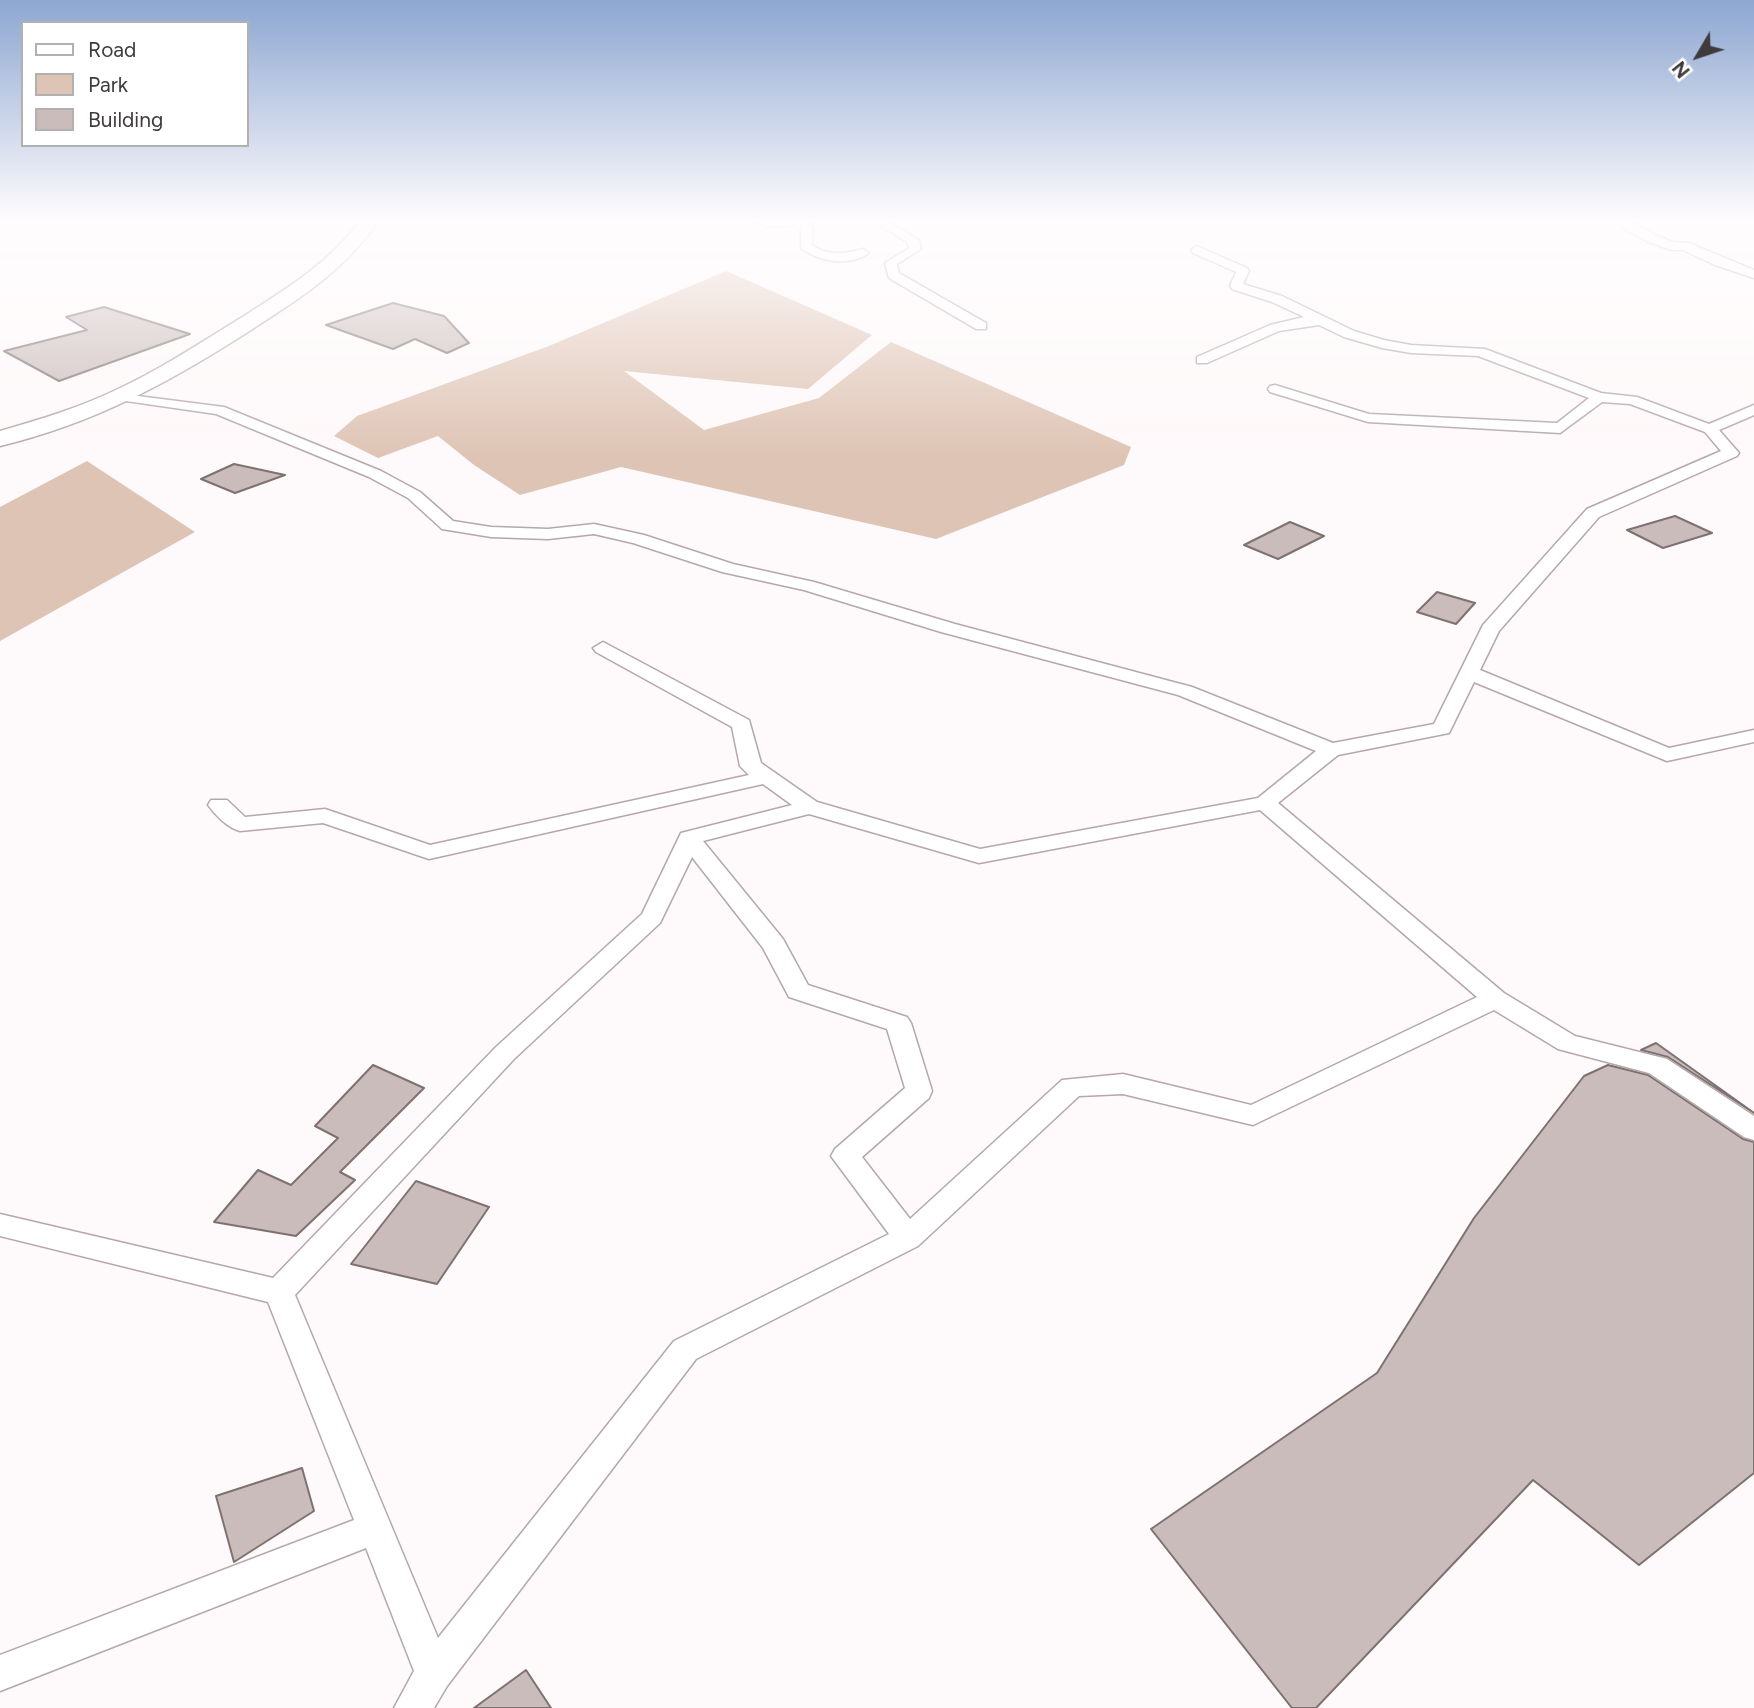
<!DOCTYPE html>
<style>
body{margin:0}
#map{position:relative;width:1754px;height:1708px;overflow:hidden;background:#fef9fa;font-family:Figtree,sans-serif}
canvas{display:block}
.legend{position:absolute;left:21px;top:21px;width:228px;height:126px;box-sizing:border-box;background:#fff;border:2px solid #b2b0b1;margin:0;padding:9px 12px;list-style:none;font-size:21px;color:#3f3a3b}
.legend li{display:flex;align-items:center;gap:14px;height:35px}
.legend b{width:35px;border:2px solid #b2b0b1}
.north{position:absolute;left:1663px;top:21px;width:70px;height:70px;-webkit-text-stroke:5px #fff;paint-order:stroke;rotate:231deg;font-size:19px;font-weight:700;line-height:28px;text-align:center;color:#3f3a3b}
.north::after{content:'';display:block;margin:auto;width:24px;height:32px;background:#3f3a3b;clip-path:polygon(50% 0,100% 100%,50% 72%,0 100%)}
</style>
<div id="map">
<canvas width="1754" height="1708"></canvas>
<ul class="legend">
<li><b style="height:9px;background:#fff"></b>Road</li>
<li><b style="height:19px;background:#dec4b4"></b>Park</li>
<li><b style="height:19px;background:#cabcba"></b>Building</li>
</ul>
<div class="north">N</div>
</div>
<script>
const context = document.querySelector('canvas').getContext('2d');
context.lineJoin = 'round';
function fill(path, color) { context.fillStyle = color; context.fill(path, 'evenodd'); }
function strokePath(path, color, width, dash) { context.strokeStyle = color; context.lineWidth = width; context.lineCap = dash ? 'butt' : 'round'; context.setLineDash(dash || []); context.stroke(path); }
fill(new Path2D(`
 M 726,271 L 872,335 L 808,389 L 624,371 L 704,430 L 819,398 L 891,342 L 1131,447 L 1124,465 L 936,539 L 621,467 L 520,495 L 474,465 L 438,436 L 378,458 L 334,436 L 357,416 L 549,346 Z
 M 87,461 L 195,532 L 0,641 L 0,507 Z`), '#dec4b4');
const building = new Path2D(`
 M 393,303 L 444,316 L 469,343 L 447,353 L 415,339 L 393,349 L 326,325 Z
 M 104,307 L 190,334 L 59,381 L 4,351 L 87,330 L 66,317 Z
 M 234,464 L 285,475 L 235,493 L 201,479 Z
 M 1675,516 L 1712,533 L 1663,548 L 1627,530 Z
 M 1290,522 L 1324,536 L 1278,559 L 1244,545 Z
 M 1437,592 L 1475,603 L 1456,624 L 1417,612 Z
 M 1656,1043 L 1754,1113 L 1668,1057 L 1641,1050 Z
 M 373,1065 L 424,1088 L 340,1172 L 355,1180 L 296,1236 L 214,1222 L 258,1170 L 291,1185 L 338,1138 L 315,1126 Z
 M 1608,1065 L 1648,1075 L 1743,1139 L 1754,1142 L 1754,1473 L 1639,1565 L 1533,1480 L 1316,1708 L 1292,1708 L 1151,1529 L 1377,1373 L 1474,1218 L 1584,1076 Z
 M 416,1181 L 489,1207 L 437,1284 L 351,1264 Z
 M 302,1468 L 314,1511 L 234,1562 L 216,1496 Z
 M 526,1670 L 551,1708 L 474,1708 Z`);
fill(building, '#cabcba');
strokePath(building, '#7e7270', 2);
const minor = new Path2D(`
 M 787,219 L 805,219 L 813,228 L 812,245 C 828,256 844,254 863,249 L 869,253 C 849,267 819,262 801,248 L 801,229 L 796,225 L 766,227 L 760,224 L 766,221 Z
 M 870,219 L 883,219 L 919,240 L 921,249 L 897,264 L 899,273 L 986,323 L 986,329 L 976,329 L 889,278 L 885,263 L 909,248 L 907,242 Z
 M 1614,219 L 1626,219 L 1657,236 L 1673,242 L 1689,243 L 1754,270 L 1754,278 L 1715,265 L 1683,250 L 1671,250 L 1649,242 L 1626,230 Z
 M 1197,246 L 1247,268 L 1249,271 L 1243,284 L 1282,296 L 1354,331 L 1384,340 L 1411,345 L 1485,349 L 1601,393 L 1637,397 L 1709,424 L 1754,405 L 1754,415 L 1719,430 L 1739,453 L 1737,456 L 1599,517 L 1499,631 L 1480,670 L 1669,748 L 1754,730 L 1754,742 L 1667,761 L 1474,682 L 1449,733 L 1338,755 L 1278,803 L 1504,993 L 1575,1036 L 1667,1059 L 1754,1116 L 1754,1140 L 1744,1137 L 1649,1073 L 1558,1049 L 1494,1010 L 1253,1125 L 1123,1094 L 1079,1096 L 918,1246 L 696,1359 L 447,1686 L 434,1708 L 394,1708 L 414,1671 L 366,1548 L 0,1691 L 0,1655 L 354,1520 L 268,1302 L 0,1236 L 0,1214 L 273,1278 L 496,1047 L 642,914 L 681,833 L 792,805 L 763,784 L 429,859 L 323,823 L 240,831 C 228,828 215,815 208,805 L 211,800 L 227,800 L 245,817 L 325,809 L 430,845 L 749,775 L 740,766 L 732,727 L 596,652 L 593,648 L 603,642 L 749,720 L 761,763 L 817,802 L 980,849 L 1258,798 L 1316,751 L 1178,695 L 941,632 L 804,590 L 722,572 L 633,543 L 594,534 L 548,539 L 491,537 L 442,529 L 408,498 L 369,477 L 216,414 L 119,400 L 114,399 L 112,396 L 114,393 L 224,407 L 381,471 L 420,492 L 453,521 L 491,527 L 548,529 L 594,524 L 644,535 L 733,564 L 814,582 L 955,624 L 1192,687 L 1333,743 L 1434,724 L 1483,625 L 1587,509 L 1721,451 L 1705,432 L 1630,404 L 1602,402 L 1560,433 L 1368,422 L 1270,392 L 1268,389 L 1270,386 L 1275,385 L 1369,414 L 1557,423 L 1589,398 L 1478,356 L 1411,353 L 1382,348 L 1344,337 L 1319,325 L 1279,331 L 1207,363 L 1197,363 L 1197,357 L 1270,325 L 1304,317 L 1272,302 L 1232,289 L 1230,286 L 1236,272 L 1193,253 L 1191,250 ZM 1260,810 L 1477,997 L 1251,1105 L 1123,1074 L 1062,1080 L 910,1219 L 862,1157 L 929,1098 L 932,1091 L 911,1023 L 907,1017 L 808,985 L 783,939 L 703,841 L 809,814 L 979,863 ZM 692,857 L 763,948 L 789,997 L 887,1029 L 905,1088 L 835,1149 L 831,1156 L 889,1234 L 674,1341 L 438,1638 L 295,1295 L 514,1059 L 660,923 Z`);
const primary = new Path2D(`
 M 362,219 L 380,219 C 344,271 303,296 251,330 C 170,382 95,423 0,446 L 0,431 C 41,419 82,407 120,388 C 163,368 203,341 244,316 C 288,288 330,262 362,219 Z`);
strokePath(minor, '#b5a7aa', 3);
strokePath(primary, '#b5a7aa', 3);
fill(minor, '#fff');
fill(primary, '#fff');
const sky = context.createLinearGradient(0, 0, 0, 458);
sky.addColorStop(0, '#8da6d1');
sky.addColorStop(0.48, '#fffcfd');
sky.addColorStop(1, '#fffcfd00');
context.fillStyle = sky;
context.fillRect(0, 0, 1754, 458);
</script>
